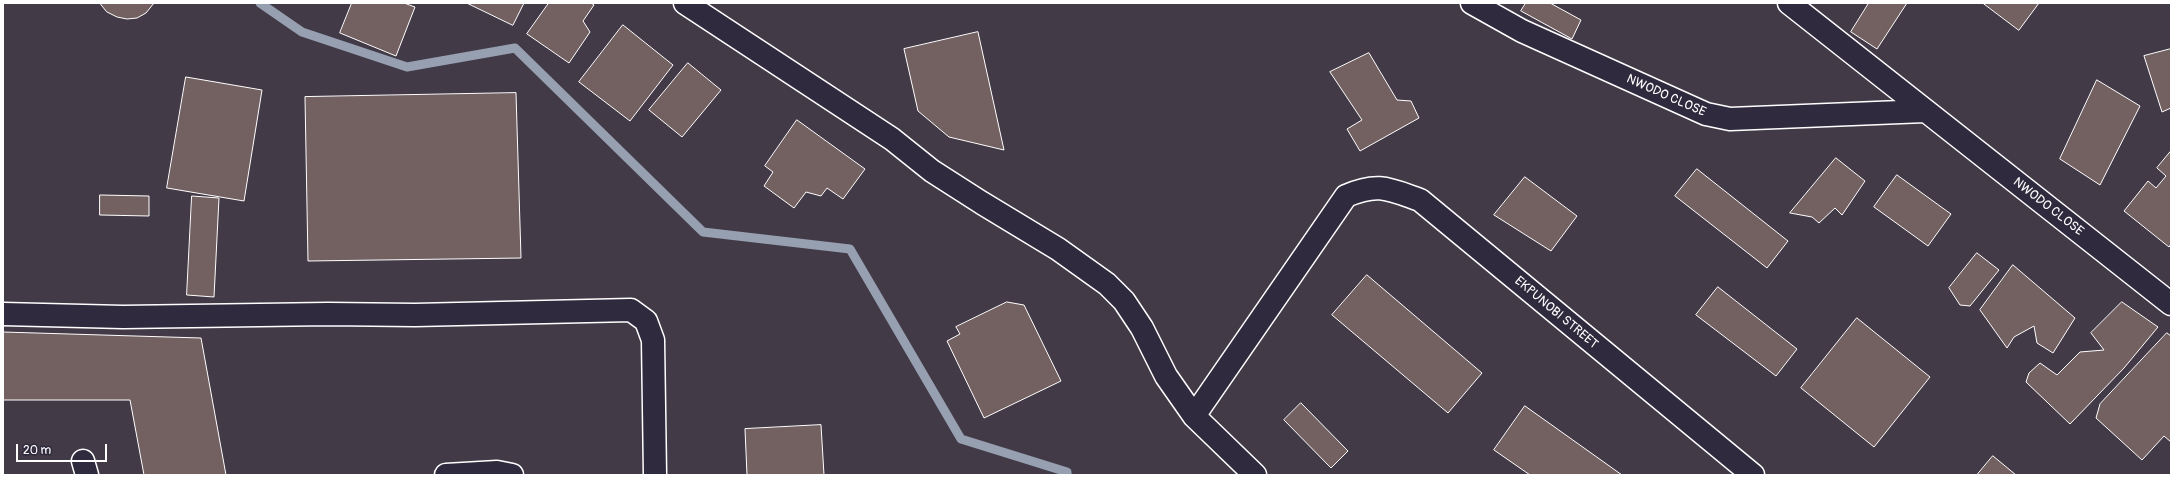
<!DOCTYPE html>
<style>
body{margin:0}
#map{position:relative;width:2174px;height:478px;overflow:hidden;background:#433a48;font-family:Pangolin,sans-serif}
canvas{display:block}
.frame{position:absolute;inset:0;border:4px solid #fff;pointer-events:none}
.scale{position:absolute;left:16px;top:444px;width:91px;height:18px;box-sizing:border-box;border:2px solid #fff;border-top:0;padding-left:5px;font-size:12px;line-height:14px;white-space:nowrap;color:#fff;-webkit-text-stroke:3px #2f2a3d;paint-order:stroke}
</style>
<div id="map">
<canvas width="2174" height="478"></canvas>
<div class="frame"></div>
<div class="scale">20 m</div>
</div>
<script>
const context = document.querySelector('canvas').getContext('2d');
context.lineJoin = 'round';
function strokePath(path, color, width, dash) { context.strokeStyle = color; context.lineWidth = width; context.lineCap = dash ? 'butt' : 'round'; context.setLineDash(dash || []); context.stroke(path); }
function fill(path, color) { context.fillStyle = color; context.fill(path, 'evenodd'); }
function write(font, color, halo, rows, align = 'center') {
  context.font = font + ' Pangolin,sans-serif'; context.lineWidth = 3.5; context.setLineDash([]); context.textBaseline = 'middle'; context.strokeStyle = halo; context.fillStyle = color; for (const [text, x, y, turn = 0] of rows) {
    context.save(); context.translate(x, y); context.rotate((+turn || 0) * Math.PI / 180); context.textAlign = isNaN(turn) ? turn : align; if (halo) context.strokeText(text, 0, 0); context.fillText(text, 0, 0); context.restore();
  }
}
strokePath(new Path2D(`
 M 260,3 L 302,32 L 407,67 L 515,48 L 703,232 L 850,249 L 961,439 L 1067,472 L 1067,475`), '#97a0b0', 9);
const building = new Path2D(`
 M 100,3 L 154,3 L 146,13 L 137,18 L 127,19 L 117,17 L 107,12 Z
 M 352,3 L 404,3 L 415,7 L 396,56 L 340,33 Z
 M 467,3 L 524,3 L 513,25 Z
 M 549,3 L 591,3 L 594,5 L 583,21 L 590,32 L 569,63 L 527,34 Z
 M 1526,3 L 1550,3 L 1581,20 L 1572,39 L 1521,11 Z
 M 1869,3 L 1907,3 L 1877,49 L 1851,32 Z
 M 1983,3 L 2039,3 L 2019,30 Z
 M 623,25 L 673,65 L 630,121 L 579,82 Z
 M 978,32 L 1004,150 L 949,137 L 918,111 L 904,49 Z
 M 2171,49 L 2171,108 L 2162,112 L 2144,56 Z
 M 1369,53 L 1397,100 L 1411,101 L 1419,118 L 1360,151 L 1347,129 L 1362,120 L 1330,72 Z
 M 688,63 L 721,90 L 682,137 L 649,110 Z
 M 186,77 L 262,90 L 244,201 L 167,188 Z
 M 2097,80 L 2140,106 L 2100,185 L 2060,159 Z
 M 516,93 L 521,258 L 308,261 L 305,97 Z
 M 797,120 L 865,169 L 843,199 L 827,188 L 821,196 L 806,192 L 794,208 L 764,186 L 773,172 L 765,166 Z
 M 2171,151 L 2171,244 L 2169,247 L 2124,211 L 2148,181 L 2156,188 L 2166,176 L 2157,168 Z
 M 1836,158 L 1865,181 L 1842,215 L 1835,208 L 1819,223 L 1812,217 L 1790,213 Z
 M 1697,169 L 1788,241 L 1767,268 L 1675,196 Z
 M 1897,175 L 1951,214 L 1928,246 L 1874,207 Z
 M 1525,177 L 1577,216 L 1551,251 L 1494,215 Z
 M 100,195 L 149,196 L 149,216 L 100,215 Z
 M 192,196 L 219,198 L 214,297 L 187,295 Z
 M 1977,253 L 1999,270 L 1970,306 L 1960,305 L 1949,288 Z
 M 2013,265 L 2075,318 L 2053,353 L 2037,343 L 2034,326 L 2014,337 L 2007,348 L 1980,310 Z
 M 1367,275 L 1482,373 L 1448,413 L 1332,315 Z
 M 1718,287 L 1797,349 L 1776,376 L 1696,315 Z
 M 1007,302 L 1024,305 L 1061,381 L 984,418 L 947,341 L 960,334 L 956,327 Z
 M 2122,302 L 2158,327 L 2124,368 L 2070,424 L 2026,382 L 2029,373 L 2040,363 L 2057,375 L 2080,352 L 2104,350 L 2091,333 Z
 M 1857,318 L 1930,377 L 1874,447 L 1801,388 Z
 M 3,332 L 201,338 L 226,475 L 144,475 L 130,400 L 3,400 Z
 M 2167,333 L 2171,336 L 2171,442 L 2164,436 L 2142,460 L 2096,418 L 2100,404 Z
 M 1301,403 L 1348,451 L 1331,468 L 1284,420 Z
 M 1525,406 L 1622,475 L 1530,475 L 1494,450 Z
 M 821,425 L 824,475 L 747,475 L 745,429 Z
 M 1993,456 L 2016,475 L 1977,475 Z`);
fill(building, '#736060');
strokePath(building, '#fff', 1);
const minor = new Path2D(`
 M 685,3 L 892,139 L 932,171 L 982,203 L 1058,249 L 1107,284 L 1124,301 L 1142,328 L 1166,376 L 1194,416 L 1255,475
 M 1472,3 L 1522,31 L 1706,114 L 1730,119 L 1925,111
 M 1789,3 L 2171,304
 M 3,314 L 123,317 L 328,314 L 415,315 L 631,310 L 646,321 L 653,340 L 655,475
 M 1194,416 L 1346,196 C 1378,182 1389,189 1420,200 L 1753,475
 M 83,461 L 87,475
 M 446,475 L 497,472 L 512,475`);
strokePath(minor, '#fff', 25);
strokePath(minor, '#2f2a3d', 22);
write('13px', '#fff', '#2f2a3d', [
 ["NWODO CLOSE",1666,96,24],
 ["NWODO CLOSE",2048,207,38],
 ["EKPUNOBI STREET",1556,313,40]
]);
</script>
